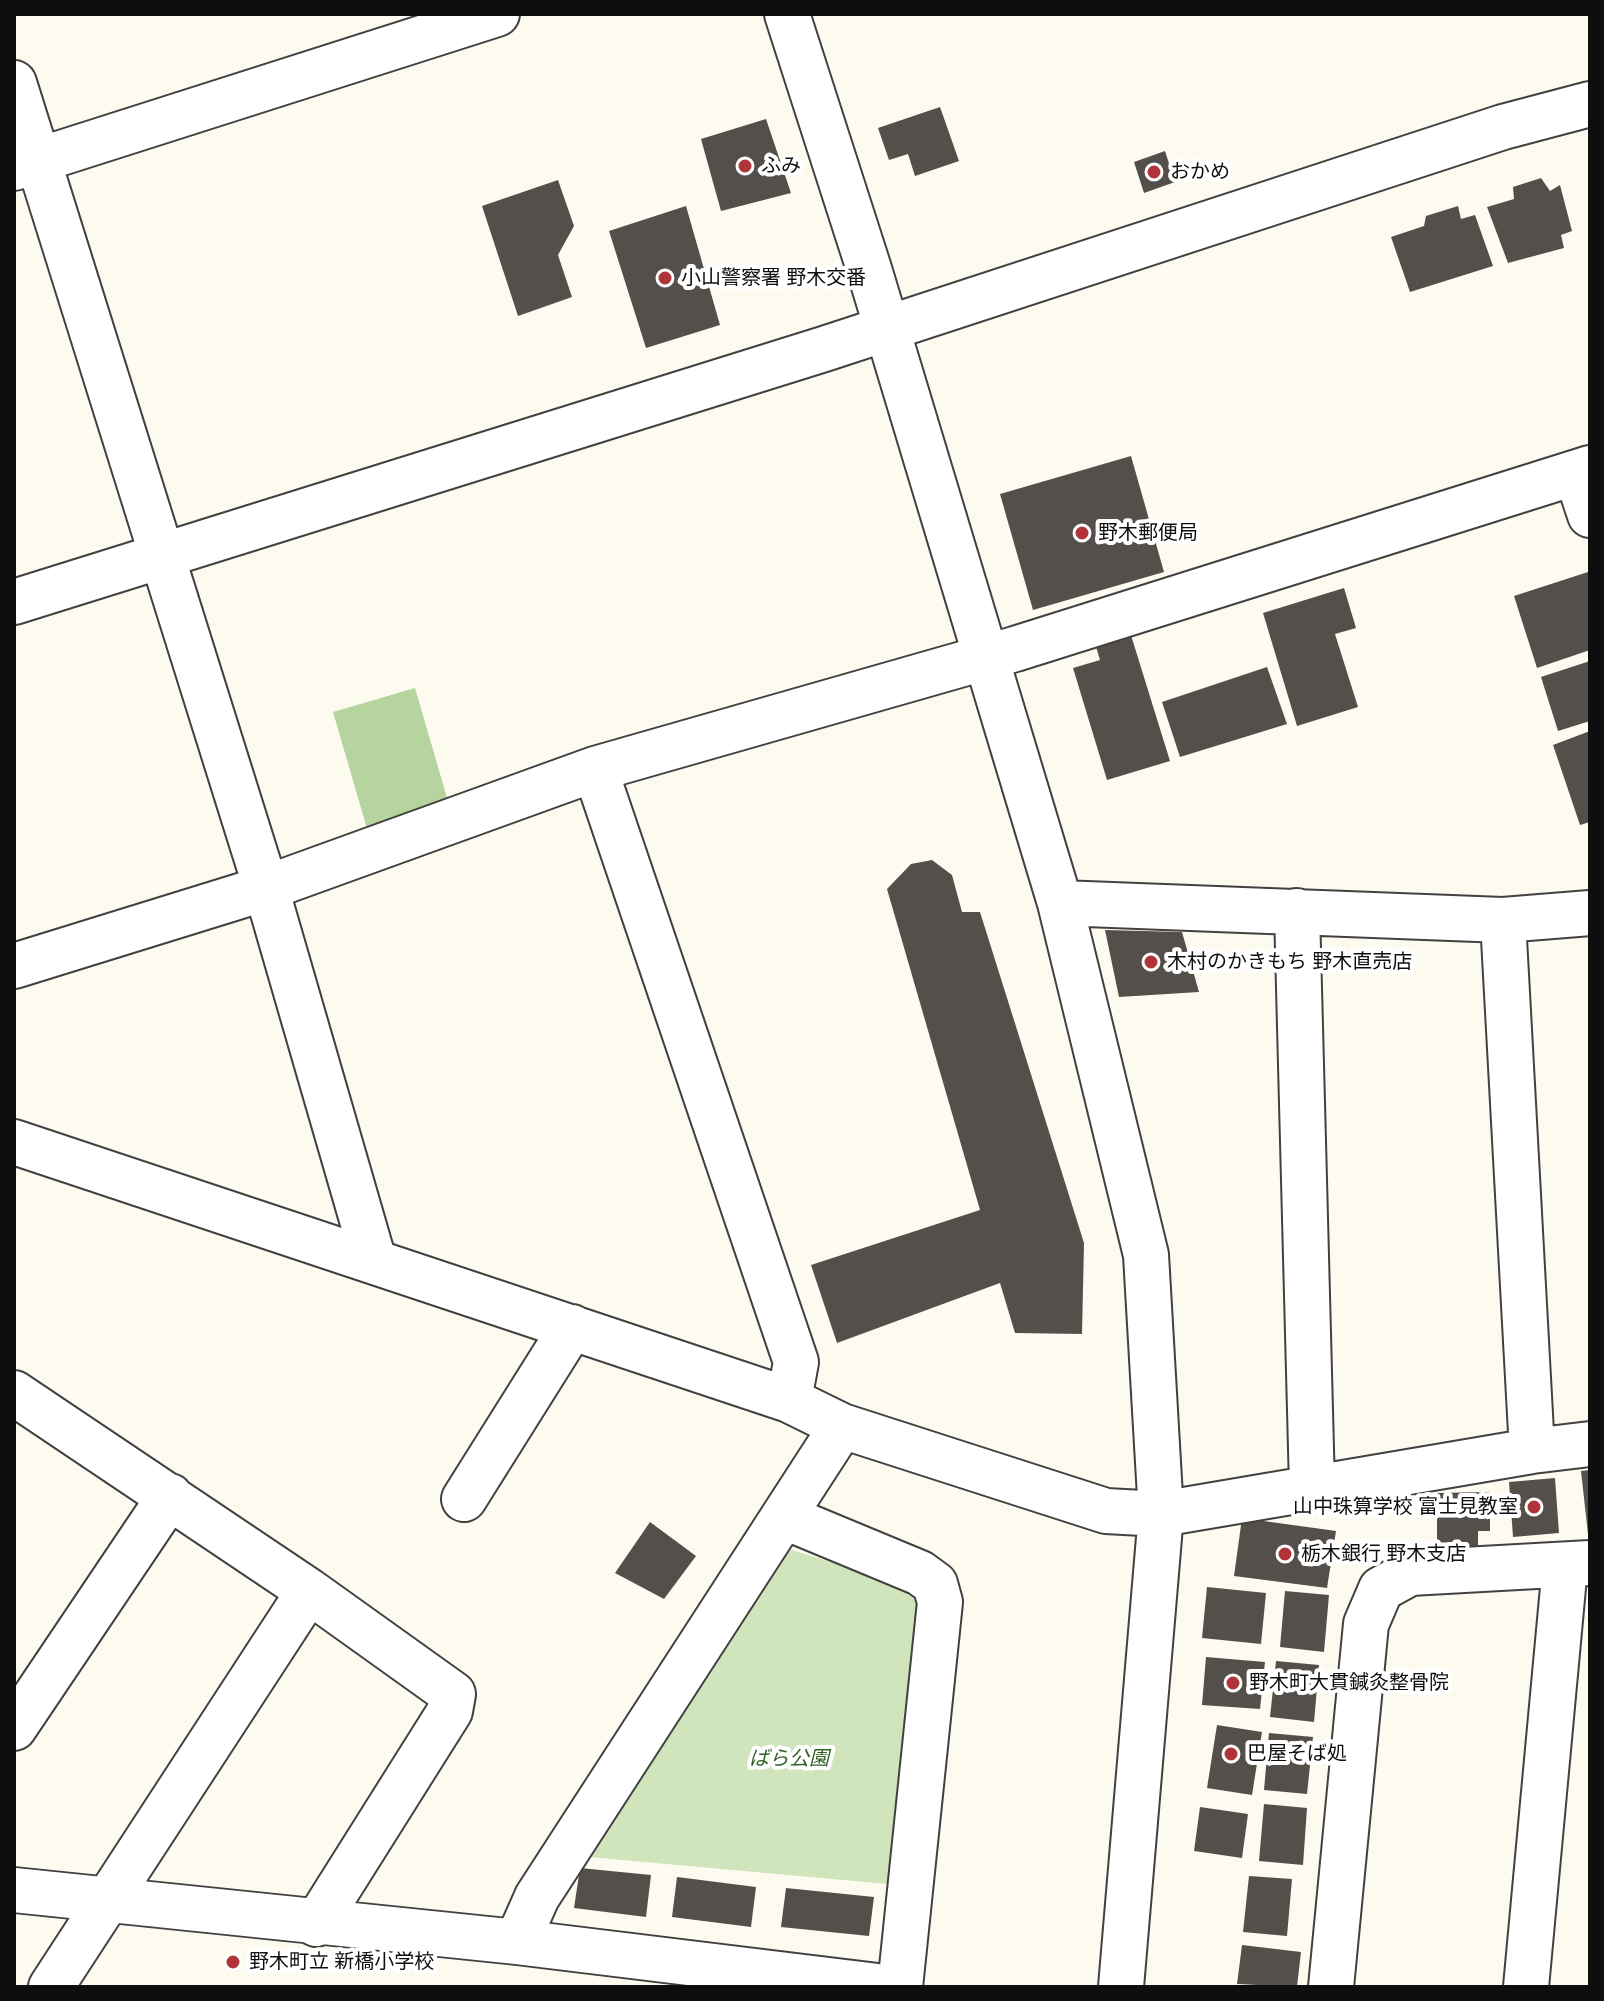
<!DOCTYPE html>
<meta charset="utf-8">
<style>
body{margin:0}
#map{position:relative;width:1604px;height:2001px;overflow:hidden;background:#fdfbf0;font-family:"Noto Serif",serif}
canvas{display:block}
.frame{position:absolute;inset:0;border:16px solid #0e0e0e;pointer-events:none}
</style>
<div id="map">
<canvas width="1604" height="2001"></canvas>
<div class="frame"></div>
</div>
<script>
const context = document.querySelector('canvas').getContext('2d');
context.lineJoin = 'round';
function fill(path, color) { context.fillStyle = color; context.fill(path, 'evenodd'); }
function strokePath(path, color, width, dash) { context.strokeStyle = color; context.lineWidth = width; context.lineCap = dash ? 'butt' : 'round'; context.setLineDash(dash || []); context.stroke(path); }
function write(font, color, halo, rows, align = 'center') {
  context.font = font + ' "Noto Serif","Noto Sans JP",serif'; context.lineWidth = 8; context.setLineDash([]); context.textBaseline = 'middle'; context.strokeStyle = halo; context.fillStyle = color; for (const [text, x, y, turn = 0] of rows) {
    context.save(); context.translate(x, y); context.rotate((+turn || 0) * Math.PI / 180); context.textAlign = isNaN(turn) ? turn : align; if (halo) context.strokeText(text, 0, 0); context.fillText(text, 0, 0); context.restore();
  }
}
fill(new Path2D(`
 M 789,1549 L 904,1585 L 923,1607 L 887,1884 L 589,1857 Z`), '#d1e5bd');
fill(new Path2D(`
 M 415,688 L 450,808 L 368,832 L 333,712 Z`), '#b6d49e');
fill(new Path2D(`
 M 940,107 L 959,161 L 915,176 L 908,154 L 889,160 L 878,128 Z
 M 766,119 L 791,193 L 721,211 L 701,139 Z
 M 1165,151 L 1175,182 L 1144,193 L 1134,162 Z
 M 1541,178 L 1550,191 L 1560,185 L 1572,231 L 1561,235 L 1564,248 L 1508,263 L 1487,207 L 1514,199 L 1513,187 Z
 M 558,180 L 574,226 L 558,255 L 572,297 L 518,316 L 482,206 Z
 M 686,206 L 720,325 L 646,348 L 609,231 Z
 M 1458,206 L 1461,219 L 1475,215 L 1493,266 L 1410,292 L 1391,237 L 1424,226 L 1426,216 Z
 M 1131,456 L 1164,572 L 1033,610 L 1000,494 Z
 M 1588,572 L 1590,650 L 1537,668 L 1514,596 Z
 M 1344,588 L 1356,628 L 1335,634 L 1358,707 L 1297,726 L 1263,613 Z
 M 1130,632 L 1170,761 L 1107,780 L 1073,668 L 1100,660 L 1095,643 Z
 M 1590,661 L 1590,721 L 1558,731 L 1541,677 Z
 M 1267,667 L 1287,724 L 1180,757 L 1162,702 Z
 M 1590,731 L 1590,822 L 1580,825 L 1553,745 Z
 M 932,860 L 952,875 L 962,912 L 980,912 L 1084,1243 L 1082,1334 L 1015,1333 L 1000,1283 L 837,1343 L 811,1265 L 980,1210 L 887,889 L 911,864 Z
 M 1105,930 L 1182,932 L 1199,992 L 1119,997 Z
 M 1590,1470 L 1590,1534 L 1588,1534 L 1581,1471 Z
 M 1555,1478 L 1559,1533 L 1513,1537 L 1509,1482 Z
 M 1490,1492 L 1490,1531 L 1478,1531 L 1478,1554 L 1437,1555 L 1437,1493 Z
 M 1242,1518 L 1336,1531 L 1327,1588 L 1234,1576 Z
 M 650,1522 L 696,1556 L 664,1599 L 615,1573 Z
 M 1207,1587 L 1266,1593 L 1261,1644 L 1202,1638 Z
 M 1285,1591 L 1329,1595 L 1324,1652 L 1280,1647 Z
 M 1206,1657 L 1265,1662 L 1260,1709 L 1202,1705 Z
 M 1276,1661 L 1319,1665 L 1314,1722 L 1270,1717 Z
 M 1217,1725 L 1262,1732 L 1252,1795 L 1207,1788 Z
 M 1269,1733 L 1313,1737 L 1307,1794 L 1264,1790 Z
 M 1264,1804 L 1307,1808 L 1303,1865 L 1259,1861 Z
 M 1200,1807 L 1248,1814 L 1242,1858 L 1194,1851 Z
 M 580,1868 L 651,1875 L 646,1917 L 574,1908 Z
 M 1249,1876 L 1292,1879 L 1287,1936 L 1243,1932 Z
 M 677,1877 L 756,1887 L 751,1927 L 672,1917 Z
 M 786,1888 L 874,1897 L 869,1936 L 781,1927 Z
 M 1242,1945 L 1301,1952 L 1297,1987 L 1237,1984 Z`), '#554f4b');
const minor = new Path2D(`
 M 787,14 L 869,269 L 1060,903 L 1146,1255 L 1161,1514 L 1121,1987
 M 14,83 L 266,888 L 374,1261
 M 14,168 L 497,14
 M 1576,473 L 1590,515
 M 14,602 L 824,349 L 1503,127 L 1590,104
 M 595,769 L 796,1362 L 789,1400
 M 1060,903 L 1503,920 L 1590,913
 M 1297,911 L 1312,1487
 M 1503,920 L 1532,1451
 M 14,966 L 266,888 L 595,769 L 1015,649 L 1590,468
 M 14,1142 L 789,1400 L 842,1426 L 1106,1511 L 1161,1514 L 1532,1451 L 1590,1444
 M 14,1393 L 309,1591 L 453,1694 L 450,1711 L 316,1924
 M 464,1499 L 572,1327
 M 785,1517 L 920,1573 L 935,1584 L 940,1602 L 900,1987
 M 14,1728 L 170,1496
 M 14,1890 L 517,1942 L 886,1987
 M 517,1942 L 537,1897 L 842,1426
 M 51,1987 L 309,1591
 M 1331,1987 L 1366,1624 L 1381,1589 L 1410,1573 L 1590,1563
 M 1526,1987 L 1565,1566`);
strokePath(minor, '#414141', 48);
strokePath(minor, '#fff', 44);
for (const [x, y, r, color] of [
 [745,166,8,"#b03439"],
 [1154,172,8,"#b03439"],
 [665,278,8,"#b03439"],
 [1082,533,8,"#b03439"],
 [1151,962,8,"#b03439"],
 [1534,1507,8,"#b03439"],
 [1285,1554,8,"#b03439"],
 [1233,1683,8,"#b03439"],
 [1231,1754,8,"#b03439"],
 [233,1962,8,"#b03439"]
]) { const dot = new Path2D(); dot.arc(x, y, r, 0, 2 * Math.PI); context.fillStyle = color; context.fill(dot); strokePath(dot, '#fff', 3); }
write('20px', '#0e0e0e', '#fff', [
 ["ふみ",761,166],
 ["おかめ",1170,172],
 ["小山警察署 野木交番",681,278],
 ["野木郵便局",1098,533],
 ["木村のかきもち 野木直売店",1167,962],
 ["山中珠算学校 富士見教室",1518,1507,"right"],
 ["栃木銀行 野木支店",1301,1554],
 ["野木町大貫鍼灸整骨院",1249,1683],
 ["巴屋そば処",1247,1754],
 ["野木町立 新橋小学校",249,1962]
], 'left');
write('italic 20px', '#305f25', '#fff', [
 ["ばら公園",789,1759]
]);
</script>
